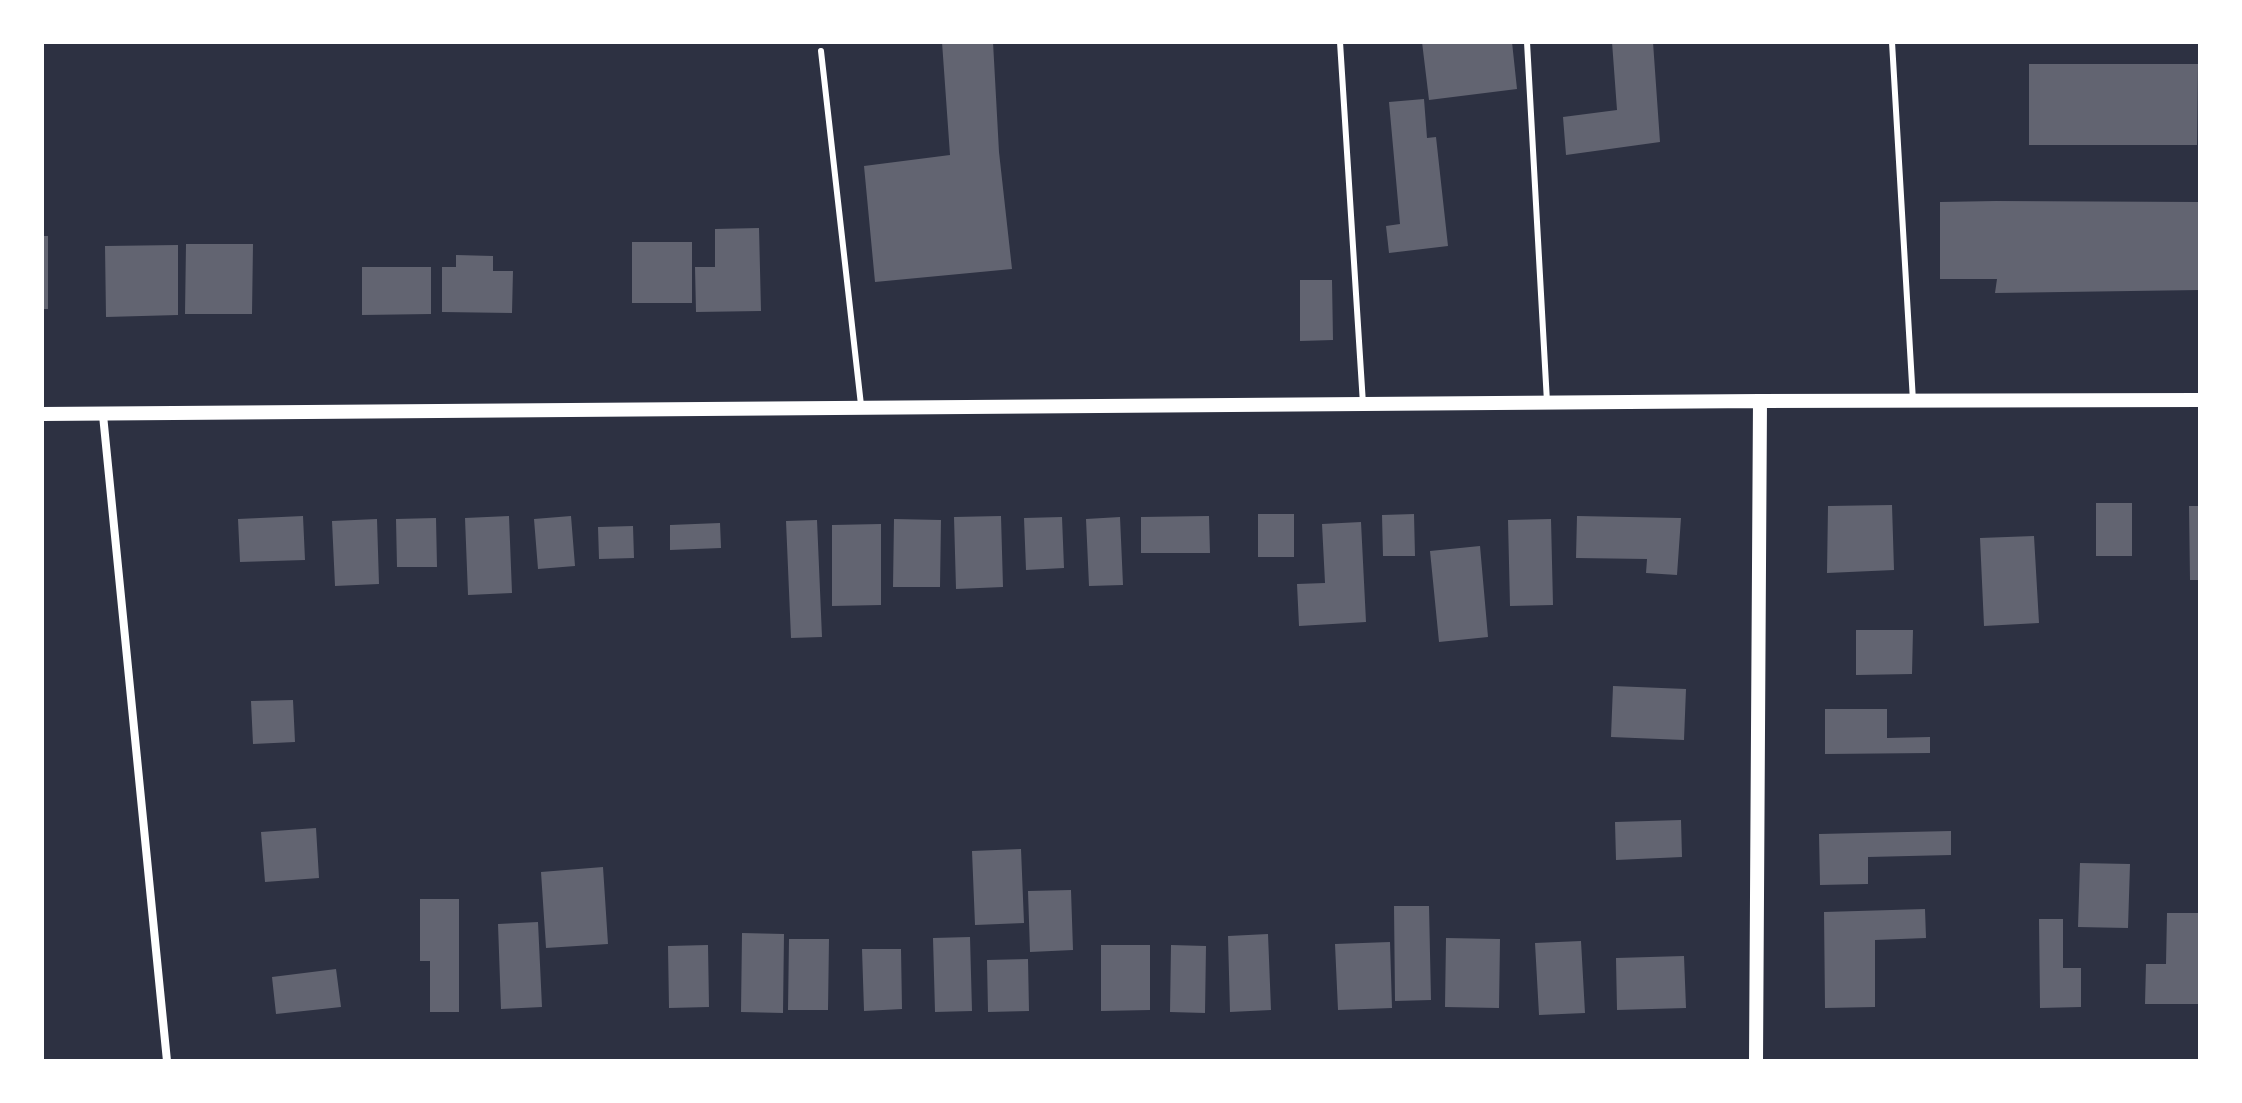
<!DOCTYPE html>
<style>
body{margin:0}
#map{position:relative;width:2242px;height:1103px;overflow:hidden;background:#2d3142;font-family:Mulish,sans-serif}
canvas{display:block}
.frame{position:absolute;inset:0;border:44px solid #fff;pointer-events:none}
</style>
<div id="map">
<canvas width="2242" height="1103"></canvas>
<div class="frame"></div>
</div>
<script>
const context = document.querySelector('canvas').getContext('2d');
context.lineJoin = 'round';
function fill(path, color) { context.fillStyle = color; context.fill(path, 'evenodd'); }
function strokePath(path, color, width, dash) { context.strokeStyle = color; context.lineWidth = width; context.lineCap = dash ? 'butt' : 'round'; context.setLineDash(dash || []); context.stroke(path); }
fill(new Path2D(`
 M 942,42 L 993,42 L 999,152 L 1012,269 L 875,282 L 864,166 L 950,155 Z
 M 1422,42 L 1512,42 L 1517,89 L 1429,100 Z
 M 1612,42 L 1653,42 L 1660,142 L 1566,155 L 1563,117 L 1617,110 Z
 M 2029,64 L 2198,64 L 2197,145 L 2029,145 Z
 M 1424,99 L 1427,138 L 1436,137 L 1448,246 L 1389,253 L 1386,226 L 1400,224 L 1389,102 Z
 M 1996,201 L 2200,202 L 2200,290 L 1995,293 L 1997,279 L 1940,279 L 1940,202 Z
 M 759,228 L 761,311 L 696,312 L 695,267 L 715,267 L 715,229 Z
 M 42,236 L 48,236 L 48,309 L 42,309 Z
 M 632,242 L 692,242 L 692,303 L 632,303 Z
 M 186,244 L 253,244 L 252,314 L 185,314 Z
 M 178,245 L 178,315 L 106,317 L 105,246 Z
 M 456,255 L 493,256 L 493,271 L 513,271 L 512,313 L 442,312 L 442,267 L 456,267 Z
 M 362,267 L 431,267 L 431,314 L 362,315 Z
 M 1300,280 L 1332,280 L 1333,340 L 1300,341 Z
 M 2096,503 L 2132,503 L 2132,556 L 2096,556 Z
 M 1892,505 L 1894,570 L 1827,573 L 1828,506 Z
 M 2189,506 L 2200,506 L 2200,580 L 2190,580 Z
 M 1258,514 L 1294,514 L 1294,557 L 1258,557 Z
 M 1414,514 L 1415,556 L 1383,556 L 1382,515 Z
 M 303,516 L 305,560 L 240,562 L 238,519 Z
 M 509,516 L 512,593 L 468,595 L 465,518 Z
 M 571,516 L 575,566 L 538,569 L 534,519 Z
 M 1001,516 L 1003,587 L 956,589 L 954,517 Z
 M 1209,516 L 1210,553 L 1141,553 L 1141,517 Z
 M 1577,516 L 1681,518 L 1677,575 L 1646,573 L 1647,559 L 1576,558 Z
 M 1062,517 L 1064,568 L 1026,570 L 1024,518 Z
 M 1120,517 L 1123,585 L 1089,586 L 1086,519 Z
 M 436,518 L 437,567 L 397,567 L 396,519 Z
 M 377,519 L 379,584 L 335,586 L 332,521 Z
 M 894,519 L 941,520 L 940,587 L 893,587 Z
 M 1551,519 L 1553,605 L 1510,606 L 1508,520 Z
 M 817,520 L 822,637 L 791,638 L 786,521 Z
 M 1361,522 L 1366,622 L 1299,626 L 1297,584 L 1325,583 L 1322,524 Z
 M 720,523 L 721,548 L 670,550 L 670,525 Z
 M 881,524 L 881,605 L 832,606 L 832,525 Z
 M 633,526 L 634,558 L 599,559 L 598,527 Z
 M 2034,536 L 2039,623 L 1984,626 L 1980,538 Z
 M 1480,546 L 1488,637 L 1439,642 L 1430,551 Z
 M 1856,630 L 1913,630 L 1912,674 L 1856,675 Z
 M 1613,686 L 1686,689 L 1684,740 L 1611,737 Z
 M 293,700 L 295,742 L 253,744 L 251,701 Z
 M 1825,709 L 1887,709 L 1887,738 L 1930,737 L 1930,753 L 1825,754 Z
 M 1681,820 L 1682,857 L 1616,860 L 1615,822 Z
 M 316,828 L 319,878 L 265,882 L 261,832 Z
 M 1951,831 L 1951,855 L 1868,857 L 1868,884 L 1820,885 L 1819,834 Z
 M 1021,849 L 1024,923 L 975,925 L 972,851 Z
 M 2080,863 L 2130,864 L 2128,928 L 2078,927 Z
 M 603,867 L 608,944 L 546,948 L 541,872 Z
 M 1071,890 L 1073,950 L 1030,952 L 1028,891 Z
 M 420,899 L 459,899 L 459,1012 L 430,1012 L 430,961 L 420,961 Z
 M 1394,906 L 1429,906 L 1431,1000 L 1395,1001 Z
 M 1925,909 L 1926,938 L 1875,940 L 1875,1007 L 1825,1008 L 1824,912 Z
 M 2167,913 L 2200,913 L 2200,1004 L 2145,1004 L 2146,964 L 2166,964 Z
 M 2039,919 L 2063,919 L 2063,968 L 2081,968 L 2081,1007 L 2040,1008 Z
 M 538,922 L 542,1007 L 501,1009 L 498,924 Z
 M 742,933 L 784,934 L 783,1013 L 741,1012 Z
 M 1268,934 L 1271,1010 L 1230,1012 L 1228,936 Z
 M 970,937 L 972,1011 L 935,1012 L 933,938 Z
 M 1446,938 L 1500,939 L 1499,1008 L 1445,1007 Z
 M 789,939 L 829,939 L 828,1010 L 788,1010 Z
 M 1581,941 L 1585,1013 L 1539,1015 L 1535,943 Z
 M 1390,942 L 1392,1008 L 1338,1010 L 1335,944 Z
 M 708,945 L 709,1007 L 669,1008 L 668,946 Z
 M 1101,945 L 1150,945 L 1150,1010 L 1101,1011 Z
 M 1171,945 L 1206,946 L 1205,1013 L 1170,1012 Z
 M 862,949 L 901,949 L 902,1009 L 864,1011 Z
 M 1684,956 L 1686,1008 L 1617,1010 L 1616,958 Z
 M 1028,959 L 1029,1011 L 988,1012 L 987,960 Z
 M 336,969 L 341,1007 L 276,1014 L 272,977 Z`), '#626471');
strokePath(new Path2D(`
 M 1340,42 L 1363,404
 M 1527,42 L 1547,402
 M 1892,42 L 1913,401
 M 821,51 L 861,405`), '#fff', 6);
strokePath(new Path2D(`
 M 103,415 L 167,1061`), '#fff', 8);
strokePath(new Path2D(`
 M 42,414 L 1760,401 L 2200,400
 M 1756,1061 L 1760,401`), '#fff', 14);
</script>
